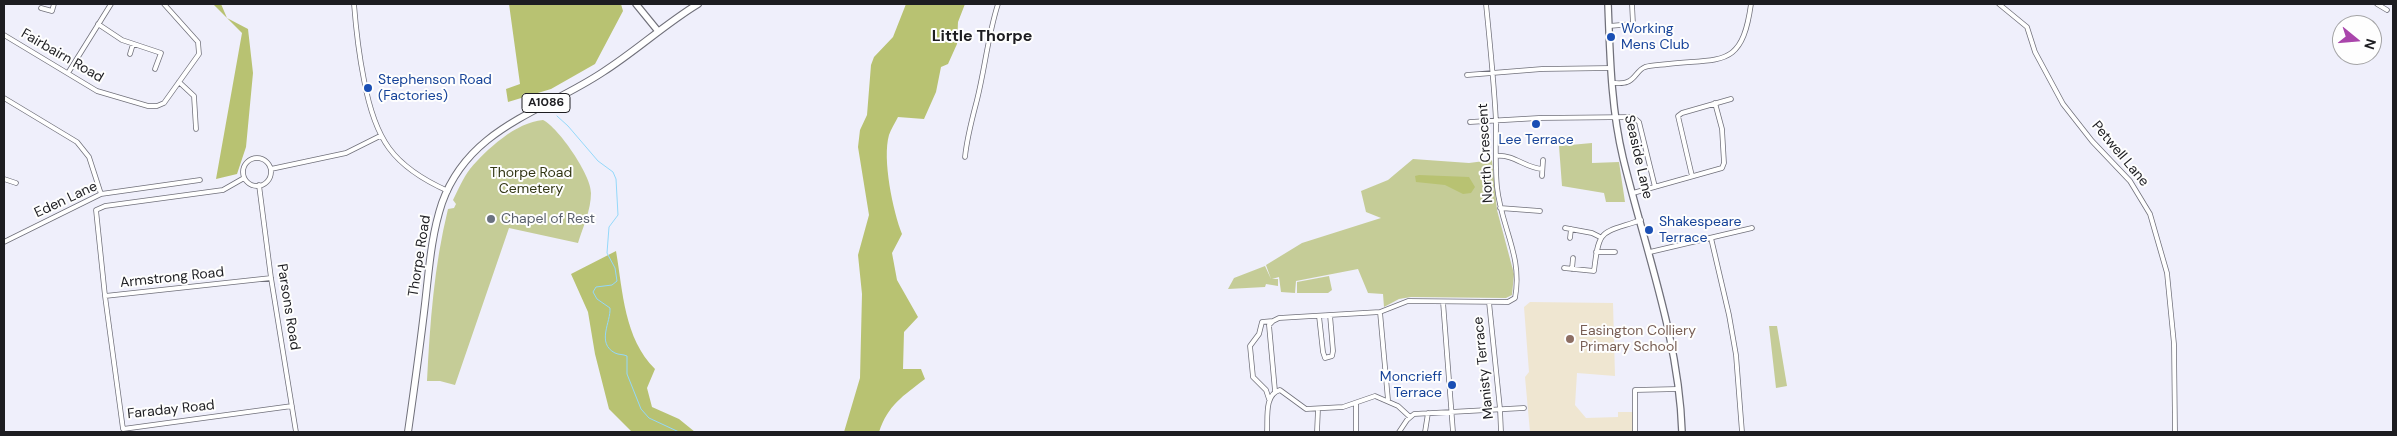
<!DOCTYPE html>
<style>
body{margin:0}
#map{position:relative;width:2397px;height:436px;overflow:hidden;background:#efeffb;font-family:"DM Sans",sans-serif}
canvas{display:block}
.frame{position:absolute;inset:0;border:5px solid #1d1d21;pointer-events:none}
.north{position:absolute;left:2332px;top:15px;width:50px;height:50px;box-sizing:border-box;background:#fefefe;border:1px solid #a4a4a6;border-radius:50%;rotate:107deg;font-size:14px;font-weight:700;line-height:20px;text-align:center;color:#1d1d21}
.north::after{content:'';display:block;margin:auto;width:18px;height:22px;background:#a945ab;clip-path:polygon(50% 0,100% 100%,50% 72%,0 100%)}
</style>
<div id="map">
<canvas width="2397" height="436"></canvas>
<div class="frame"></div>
<div class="north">N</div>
</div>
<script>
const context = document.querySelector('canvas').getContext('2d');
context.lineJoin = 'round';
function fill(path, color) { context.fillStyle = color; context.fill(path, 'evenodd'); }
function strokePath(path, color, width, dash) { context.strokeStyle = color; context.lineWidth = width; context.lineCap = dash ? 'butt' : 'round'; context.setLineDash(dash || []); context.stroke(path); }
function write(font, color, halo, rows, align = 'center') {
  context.font = font + ' "DM Sans",sans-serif'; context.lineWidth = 4; context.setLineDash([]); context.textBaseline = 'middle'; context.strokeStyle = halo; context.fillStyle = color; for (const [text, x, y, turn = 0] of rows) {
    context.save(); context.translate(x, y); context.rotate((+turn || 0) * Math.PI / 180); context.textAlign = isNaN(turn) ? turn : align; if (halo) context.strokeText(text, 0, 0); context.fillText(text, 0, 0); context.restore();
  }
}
fill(new Path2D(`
 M 1530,302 L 1613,303 L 1615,376 L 1577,373 L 1575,405 L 1586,418 L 1618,417 L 1618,412 L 1634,412 L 1634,432 L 1530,432 L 1525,377 L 1529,372 L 1524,307 Z`), '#efe6d1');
fill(new Path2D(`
 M 543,120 C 558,127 592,176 591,193 C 591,210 583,227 578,243 L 509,228 L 455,385 L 440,381 L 427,381 C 430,323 434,266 448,209 L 454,208 L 456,204 L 453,200 C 458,190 463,178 470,169 C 486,150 516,122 543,120 Z
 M 1592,143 L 1592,163 L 1619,162 L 1625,202 L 1606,202 L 1604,193 L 1562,186 L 1559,146 Z
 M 1413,159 L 1469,163 L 1492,160 L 1497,210 L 1514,274 L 1512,295 L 1506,298 L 1411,297 L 1399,299 L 1384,307 L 1383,294 L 1368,293 L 1358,269 L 1296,281 L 1295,293 L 1281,292 L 1279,277 L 1272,279 L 1278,279 L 1278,286 L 1266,284 L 1265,287 L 1228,289 L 1234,278 L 1265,266 L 1271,279 L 1266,265 L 1302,243 L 1381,218 L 1366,212 L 1361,191 L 1388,180 Z
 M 1329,276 L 1332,290 L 1328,293 L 1297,293 L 1297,282 Z
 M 1769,326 L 1777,326 L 1787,386 L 1776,388 Z`), '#c5cc97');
fill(new Path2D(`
 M 213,4 L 221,4 L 227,18 L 248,29 L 253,73 L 246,147 L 237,174 L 216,179 L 242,33 Z
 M 509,4 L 621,4 L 623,11 L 595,64 L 551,89 L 508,102 L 506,89 L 520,84 Z
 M 906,4 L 965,4 L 958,22 L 957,44 L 948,64 L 941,67 L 936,92 L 924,119 L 898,117 C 895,123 891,129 889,135 C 882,159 893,211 902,234 L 892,253 L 897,280 L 918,317 L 904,332 L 903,369 L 921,369 L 925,379 C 903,396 888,405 879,432 L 844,432 L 860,378 L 862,294 L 858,255 L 869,215 L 858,147 L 860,130 L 867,115 L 871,65 L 874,57 L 893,37 Z
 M 1419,175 L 1469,177 L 1475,187 L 1471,193 L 1463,194 L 1445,185 L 1416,182 L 1415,176 Z
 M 616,251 C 623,292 624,338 655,369 L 647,388 L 652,407 L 679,419 L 695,432 L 632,432 L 609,409 L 595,354 L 588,312 L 571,274 Z`), '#b8c272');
strokePath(new Path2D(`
 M 557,116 L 568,126 L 598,161 L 613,172 L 616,179 L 618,215 L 609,227 L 607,253 L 615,268 L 617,281 L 612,285 L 596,287 L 593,292 L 597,299 L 610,308 C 611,322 596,343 615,353 C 619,355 623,354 627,356 L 627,374 L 641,409 L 649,418 L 679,432`), '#94d8fa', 1);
const street = new Path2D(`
 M 354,4 C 356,30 359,55 364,80 C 375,139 392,166 448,191
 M 1999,4 L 2027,27 L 2035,52 L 2063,104 L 2092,141 L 2130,181 L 2150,214 L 2167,273 L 2174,344 L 2175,432
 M 2377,4 L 2387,10
 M 41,8 L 52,11 L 54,4
 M 98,24 L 122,40 L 161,53 L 155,69
 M 1609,26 L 1633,24 L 1632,4
 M 4,35 L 97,91 L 148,106 L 157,106 L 164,103 L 199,54 L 198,42 L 164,4
 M 130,54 L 133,44
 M 68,73 L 111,4
 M 1467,75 L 1542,69 L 1611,68
 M 179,82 L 194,96 L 196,129
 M 1612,83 C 1617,83 1623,84 1627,82 C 1635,80 1637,70 1645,67 C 1652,65 1661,65 1668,64 C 1723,58 1742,68 1751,4
 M 4,98 L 77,142 L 89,157 L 101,194
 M 1470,122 L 1539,118 L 1633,117 L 1639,122 L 1655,187
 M 1496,156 C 1514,154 1525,168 1542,169
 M 965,157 C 967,137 972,119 977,100 C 985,68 988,35 998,4
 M243 172a14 14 0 1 1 28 0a14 14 0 1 1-28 0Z
 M 271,169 L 346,153 L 380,136
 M 1542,176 L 1543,160
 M 1692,176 L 1678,116 L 1682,113 L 1731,99
 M 244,178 L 223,190 L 105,206 L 96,210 L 105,296 L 271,278
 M 4,179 L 16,183
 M 259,185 L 271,278 L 296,432
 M 1633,193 L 1722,168 L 1724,163 L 1722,129 L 1715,103
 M 1500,208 L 1540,211
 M 1565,228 L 1592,233 L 1600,237
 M 1570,238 L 1571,229
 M 1711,238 L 1729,315 L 1736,355 L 1742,432
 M 4,242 L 101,194 L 200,180
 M 1596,252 L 1615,252
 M 1650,252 L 1752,228
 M 1564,268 L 1594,271 C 1599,227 1601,234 1641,220
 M 1572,269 L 1573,258
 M 105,296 L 123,429 L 292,406
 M 1443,302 L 1453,432
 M 1489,302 L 1500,409 L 1501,432
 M 1380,312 L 1388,400
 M 1319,316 L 1323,352 L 1325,358 L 1332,356 L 1333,351 L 1330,315
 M 1275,391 L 1269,325 L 1273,321 L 1279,318 L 1380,312 L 1408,301 L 1508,302 L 1515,298 C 1523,256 1501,227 1497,187 C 1495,165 1496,143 1496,122 C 1494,82 1490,43 1486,4
 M 1269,399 L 1266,390 L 1253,377 L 1250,346 L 1259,334 L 1262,322 L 1273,321
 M 1356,403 L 1356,432
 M 1267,432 C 1268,419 1264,394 1280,390 L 1306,409 L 1343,407 L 1375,396 L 1398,406 L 1410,417
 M 1317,432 L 1318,409
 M 1399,432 L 1407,420 L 1414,414 L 1524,408
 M 1425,432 L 1428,413
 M 1635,432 L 1635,390 L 1678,389`);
const secondary = new Path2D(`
 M 636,4 L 658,31
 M 1608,4 C 1610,55 1611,108 1623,158 C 1645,249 1679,338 1682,432`);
const primary = new Path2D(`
 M 408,432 C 414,390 420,347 425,304 C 429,270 431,236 442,203 C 469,127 543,112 603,72 C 636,51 665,24 698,4`);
strokePath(street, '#70707a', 5.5);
strokePath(secondary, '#70707a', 8);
strokePath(primary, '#70707a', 8);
strokePath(street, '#fff', 4);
strokePath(secondary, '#fff', 5.5);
strokePath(primary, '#fff', 6);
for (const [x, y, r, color] of [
 [1611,37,5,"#1a4fb4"],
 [368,88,5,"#1a4fb4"],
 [1536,124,5,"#1a4fb4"],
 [491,219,5,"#6b7280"],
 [1649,230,5,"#1a4fb4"],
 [1570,339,5,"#8d6e63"],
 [1452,385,5,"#1a4fb4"]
]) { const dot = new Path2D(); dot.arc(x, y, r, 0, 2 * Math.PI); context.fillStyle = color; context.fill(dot); strokePath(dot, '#fefefe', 2); }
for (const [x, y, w] of [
 [546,103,48]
]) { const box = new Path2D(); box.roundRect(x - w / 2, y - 9.5, w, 19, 4); context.fillStyle = '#fefefe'; context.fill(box); strokePath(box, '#1d1d21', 1); }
write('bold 12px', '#1d1d21', null, [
 ["A1086",546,103]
]);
write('14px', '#164399', '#fefefe', [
 ["Working",1621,29],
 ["Mens Club",1621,45],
 ["Stephenson Road",378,80],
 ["(Factories)",378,96],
 ["Lee Terrace",1536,140,"center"],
 ["Shakespeare",1659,222],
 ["Terrace",1659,238],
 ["Moncrieff",1442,377,"right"],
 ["Terrace",1442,393,"right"]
], 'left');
write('14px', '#1d1d21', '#fefefe', [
 ["Fairbairn Road",62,56,30],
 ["North Crescent",1486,153,-93],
 ["Petwell Lane",2120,154,50],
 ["Seaside Lane",1638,157,77],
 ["Eden Lane",66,200,-25],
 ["Thorpe Road",420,256,-81],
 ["Armstrong Road",172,278,-6],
 ["Parsons Road",288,307,81],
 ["Manisty Terrace",1484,368,-96],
 ["Faraday Road",171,410,-6]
]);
write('14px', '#333715', '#fefefe', [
 ["Thorpe Road",531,173],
 ["Cemetery",531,189]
]);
write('14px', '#5b616d', '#fefefe', [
 ["Chapel of Rest",501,219]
], 'left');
write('14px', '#785e54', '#fefefe', [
 ["Easington Colliery",1580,331],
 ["Primary School",1580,347]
], 'left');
write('bold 16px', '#1d1d21', '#fefefe', [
 ["Little Thorpe",982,37]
]);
</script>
